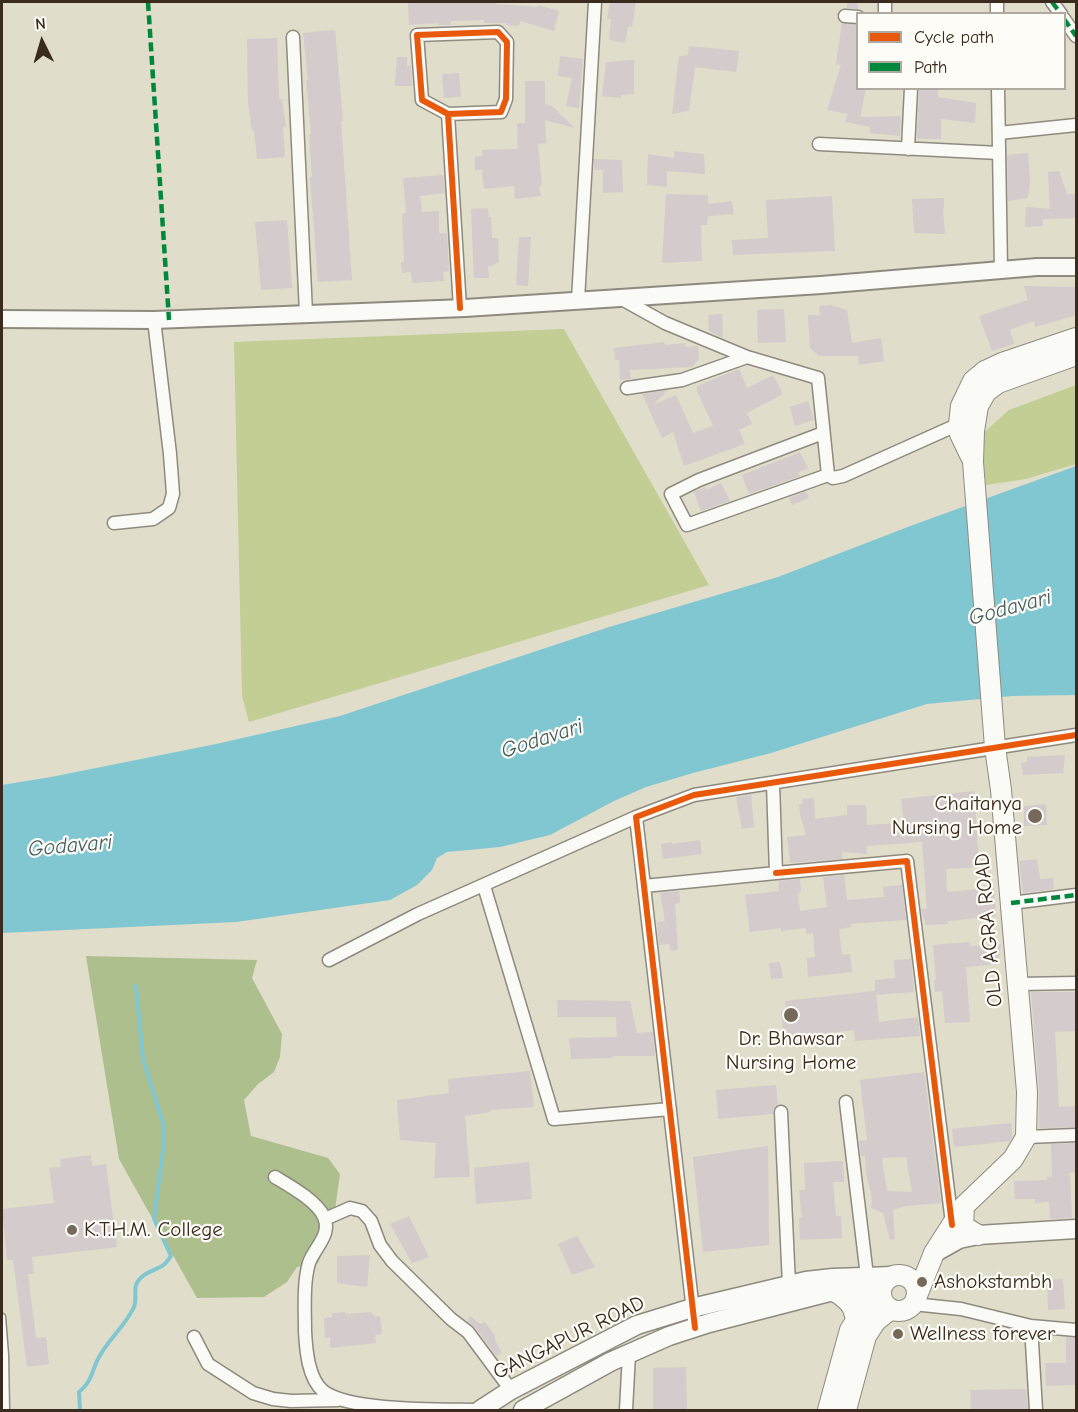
<!DOCTYPE html>
<style>
body{margin:0}
#map{position:relative;width:1078px;height:1412px;overflow:hidden;background:#e0ddca;font-family:"Comic Neue",sans-serif}
canvas{display:block}
.frame{position:absolute;inset:0;border:3px solid #3b2a1e;pointer-events:none}
.legend{position:absolute;left:856px;top:12px;width:210px;height:78px;box-sizing:border-box;background:#fdfcf7;border:2px solid #afa8a0;margin:0;padding:8px 10px;list-style:none;font-size:18px;color:#3b2a1e}
.legend li{display:flex;align-items:center;gap:12px;height:30px}
.legend b{width:30px;border:2px solid #afa8a0}
.north{position:absolute;left:12px;top:12px;width:60px;height:60px;-webkit-text-stroke:4px #fdfcf7;paint-order:stroke;rotate:355deg;font-size:16px;font-weight:700;line-height:24px;text-align:center;color:#3b2a1e}
.north::after{content:'';display:block;margin:auto;width:21px;height:27px;background:#3b2a1e;clip-path:polygon(50% 0,100% 100%,50% 72%,0 100%)}
</style>
<div id="map">
<canvas width="1078" height="1412"></canvas>
<div class="frame"></div>
<ul class="legend">
<li><b style="height:8px;background:#e8590c"></b>Cycle path</li>
<li><b style="height:8px;background:#00873e"></b>Path</li>
</ul>
<div class="north">N</div>
</div>
<script>
const context = document.querySelector('canvas').getContext('2d');
context.lineJoin = 'round';
function fill(path, color) { context.fillStyle = color; context.fill(path, 'evenodd'); }
function strokePath(path, color, width, dash) { context.strokeStyle = color; context.lineWidth = width; context.lineCap = dash ? 'butt' : 'round'; context.setLineDash(dash || []); context.stroke(path); }
function write(font, color, halo, rows, align = 'center') {
  context.font = font + ' "Comic Neue",sans-serif'; context.lineWidth = 4.5; context.setLineDash([]); context.textBaseline = 'middle'; context.strokeStyle = halo; context.fillStyle = color; for (const [text, x, y, turn = 0] of rows) {
    context.save(); context.translate(x, y); context.rotate((+turn || 0) * Math.PI / 180); context.textAlign = isNaN(turn) ? turn : align; if (halo) context.strokeText(text, 0, 0); context.fillText(text, 0, 0); context.restore();
  }
}
fill(new Path2D(`
 M 564,329 L 709,585 L 249,722 L 242,696 L 234,342 Z
 M 1076,385 L 1076,464 L 1026,479 L 986,485 L 981,435 L 1009,410 Z`), '#c2ce94');
fill(new Path2D(`
 M 86,956 L 257,960 L 252,978 L 282,1034 L 280,1057 L 274,1072 L 258,1084 L 244,1100 L 251,1136 L 328,1158 L 340,1174 L 333,1224 L 318,1263 L 297,1267 L 287,1282 L 264,1297 L 197,1298 L 119,1159 Z`), '#aebf8e');
fill(new Path2D(`
 M 1076,466 L 1076,695 L 1012,696 L 927,704 L 771,753 L 693,773 L 646,787 L 614,801 L 550,835 L 500,847 L 447,852 L 437,858 L 432,870 L 417,885 L 390,900 L 236,922 L 2,933 L 2,785 L 51,777 L 216,744 L 340,716 L 606,628 L 778,577 L 913,525 Z`), '#80c7d2');
strokePath(new Path2D(`
 M 80,1410 L 79,1392 C 92,1382 92,1370 99,1357 C 109,1339 125,1326 134,1307 C 137,1300 134,1292 136,1285 C 140,1274 153,1271 162,1266 C 166,1264 168,1260 171,1256 L 154,1219 L 163,1150 L 163,1123 L 143,1059 L 136,986`), '#80c7d2', 4);
fill(new Path2D(`
 M 408,2 L 496,2 L 496,4 L 537,7 L 538,5 L 559,11 L 554,31 L 520,21 L 519,26 L 506,25 L 506,23 L 484,23 L 484,20 L 451,21 L 451,25 L 439,25 L 439,23 L 409,25 Z
 M 610,2 L 636,2 L 632,27 L 628,26 L 625,43 L 609,40 L 611,19 L 607,19 Z
 M 847,2 L 858,2 L 858,9 L 847,8 Z
 M 842,23 L 858,25 L 858,88 L 866,88 L 860,117 L 901,116 L 900,136 L 870,133 L 870,127 L 845,122 L 848,114 L 827,110 L 841,65 L 836,64 Z
 M 335,30 L 343,121 L 341,121 L 352,280 L 318,282 L 310,177 L 312,177 L 309,135 L 311,134 L 306,80 L 308,80 L 303,33 Z
 M 277,38 L 279,99 L 282,99 L 286,127 L 283,127 L 285,157 L 257,159 L 254,131 L 252,131 L 248,103 L 247,39 Z
 M 689,46 L 739,51 L 736,72 L 695,67 L 689,111 L 672,114 L 679,56 L 688,55 Z
 M 560,56 L 583,59 L 579,108 L 566,106 L 572,78 L 558,76 Z
 M 397,57 L 407,57 L 407,66 L 411,66 L 412,86 L 395,86 Z
 M 634,60 L 634,94 L 621,95 L 621,98 L 602,96 L 606,62 Z
 M 459,73 L 461,97 L 444,98 L 442,74 Z
 M 525,81 L 545,81 L 545,104 L 552,106 L 575,128 L 545,120 L 546,143 L 538,144 L 542,185 L 539,186 L 541,196 L 515,199 L 514,186 L 484,189 L 482,170 L 475,170 L 475,157 L 482,156 L 482,150 L 518,149 L 517,123 L 525,123 Z
 M 919,88 L 938,88 L 938,97 L 976,103 L 975,123 L 941,119 L 941,139 L 919,139 L 917,137 Z
 M 674,151 L 704,154 L 705,174 L 667,171 L 667,187 L 647,185 L 648,154 L 674,158 Z
 M 1028,153 L 1030,179 L 1028,198 L 1008,201 L 1007,155 Z
 M 594,159 L 622,160 L 623,192 L 603,193 L 603,170 L 594,170 Z
 M 1059,171 L 1067,194 L 1075,194 L 1077,218 L 1043,219 L 1043,226 L 1025,227 L 1026,207 L 1050,209 L 1048,172 Z
 M 443,175 L 445,193 L 420,196 L 422,212 L 439,211 L 439,233 L 447,233 L 449,271 L 443,272 L 444,281 L 412,283 L 411,272 L 402,273 L 401,262 L 404,262 L 402,214 L 406,213 L 403,178 Z
 M 666,194 L 708,195 L 708,204 L 732,201 L 734,214 L 708,216 L 707,225 L 701,225 L 702,261 L 662,263 Z
 M 832,196 L 835,251 L 733,255 L 732,240 L 768,238 L 766,200 Z
 M 944,198 L 944,209 L 943,209 L 945,234 L 914,233 L 912,199 Z
 M 488,208 L 489,217 L 491,217 L 492,238 L 498,238 L 499,262 L 488,267 L 489,278 L 474,278 L 471,209 Z
 M 287,220 L 292,288 L 261,290 L 255,222 Z
 M 519,237 L 531,237 L 528,286 L 516,285 Z
 M 1024,286 L 1077,287 L 1077,315 L 1035,327 L 1034,321 L 1010,330 L 1014,344 L 992,351 L 979,316 L 1028,300 Z
 M 831,305 L 847,310 L 852,343 L 881,338 L 884,361 L 859,365 L 858,356 L 819,356 L 810,348 L 808,315 L 820,315 L 819,306 Z
 M 784,309 L 786,342 L 758,343 L 757,310 Z
 M 722,314 L 723,338 L 709,331 L 708,315 Z
 M 664,342 L 665,345 L 686,343 L 686,347 L 698,346 L 699,359 L 692,367 L 630,370 L 631,379 L 620,380 L 619,360 L 615,360 L 614,348 Z
 M 739,369 L 747,388 L 773,375 L 783,394 L 747,413 L 752,424 L 739,430 L 745,444 L 684,466 L 673,432 L 662,438 L 642,394 L 668,390 L 653,405 L 676,395 L 693,433 L 713,426 L 697,391 L 697,386 Z
 M 808,401 L 814,420 L 795,426 L 790,407 Z
 M 800,452 L 808,468 L 798,473 L 800,476 L 749,494 L 742,475 Z
 M 721,483 L 730,501 L 701,511 L 694,492 L 705,487 L 706,490 Z
 M 806,491 L 809,498 L 792,505 L 789,498 Z
 M 1065,755 L 1063,773 L 1023,775 L 1021,763 L 1027,762 L 1027,757 Z
 M 974,791 L 979,867 L 946,869 L 947,892 L 994,888 L 996,916 L 948,921 L 948,924 L 926,925 L 921,909 L 927,909 L 922,842 L 867,846 L 867,854 L 842,852 L 842,859 L 790,863 L 787,837 L 806,835 L 800,815 L 799,804 L 802,804 L 802,799 L 814,798 L 815,819 L 847,815 L 847,805 L 866,805 L 867,825 L 904,823 L 901,799 Z
 M 751,794 L 754,827 L 742,829 L 736,797 Z
 M 1046,804 L 1047,825 L 1024,826 L 1024,806 Z
 M 700,840 L 702,854 L 663,859 L 661,844 L 672,842 L 672,844 Z
 M 1037,859 L 1040,879 L 1053,878 L 1054,889 L 1023,893 L 1019,861 Z
 M 844,875 L 847,900 L 884,897 L 883,887 L 902,885 L 906,920 L 850,924 L 851,927 L 839,929 L 842,955 L 850,954 L 852,972 L 808,977 L 807,958 L 815,957 L 813,933 L 806,934 L 806,928 L 781,931 L 781,928 L 750,932 L 745,895 L 779,891 L 778,881 L 800,879 L 801,890 L 798,895 L 800,911 L 827,907 L 823,877 Z
 M 679,891 L 680,903 L 675,904 L 678,950 L 671,951 L 669,944 L 659,945 L 657,922 L 665,921 L 660,893 Z
 M 969,942 L 970,946 L 1001,944 L 998,964 L 966,967 L 970,1022 L 945,1023 L 942,991 L 935,992 L 934,980 L 936,980 L 933,945 Z
 M 911,959 L 914,992 L 876,995 L 879,1022 L 918,1017 L 920,1036 L 855,1041 L 854,1030 L 788,1038 L 787,1029 L 783,1030 L 781,1011 L 786,1010 L 785,1001 L 875,991 L 875,980 L 895,978 L 894,960 Z
 M 780,962 L 783,978 L 771,979 L 769,963 Z
 M 1031,992 L 1077,992 L 1077,1031 L 1055,1032 L 1059,1107 L 1077,1106 L 1077,1127 L 1039,1128 L 1039,1091 Z
 M 557,1000 L 630,1001 L 637,1033 L 653,1032 L 655,1056 L 612,1056 L 612,1058 L 571,1059 L 569,1038 L 617,1037 L 616,1017 L 558,1017 Z
 M 530,1071 L 534,1107 L 490,1110 L 490,1112 L 465,1116 L 470,1177 L 434,1178 L 436,1143 L 400,1140 L 397,1100 L 449,1093 L 448,1079 Z
 M 924,1072 L 941,1203 L 905,1206 L 893,1210 L 895,1239 L 890,1240 L 883,1213 L 871,1208 L 872,1197 L 866,1174 L 865,1156 L 861,1156 L 859,1141 L 867,1140 L 860,1080 ZM 906,1157 L 912,1192 L 887,1191 L 882,1158 Z
 M 776,1085 L 778,1105 L 773,1109 L 773,1114 L 718,1119 L 716,1090 Z
 M 1011,1123 L 1012,1137 L 1010,1141 L 954,1147 L 952,1129 Z
 M 1075,1143 L 1076,1172 L 1070,1173 L 1072,1218 L 1050,1219 L 1049,1202 L 1035,1203 L 1035,1199 L 1015,1199 L 1014,1181 L 1047,1180 L 1047,1177 L 1052,1176 L 1051,1144 Z
 M 768,1146 L 769,1245 L 703,1252 L 693,1157 Z
 M 91,1155 L 92,1166 L 106,1164 L 117,1247 L 32,1257 L 34,1274 L 28,1274 L 36,1338 L 46,1337 L 49,1364 L 27,1367 L 13,1260 L 7,1260 L 2,1209 L 54,1203 L 49,1168 L 61,1167 L 60,1159 Z
 M 843,1161 L 844,1182 L 833,1182 L 836,1216 L 841,1216 L 842,1238 L 800,1240 L 799,1218 L 802,1218 L 799,1190 L 805,1190 L 804,1163 Z
 M 529,1162 L 532,1199 L 476,1204 L 474,1168 Z
 M 409,1216 L 429,1257 L 412,1263 L 390,1224 Z
 M 577,1236 L 595,1267 L 572,1275 L 558,1244 Z
 M 370,1255 L 367,1287 L 337,1283 L 337,1256 Z
 M 1063,1279 L 1065,1309 L 1048,1310 L 1047,1280 Z
 M 345,1312 L 345,1314 L 371,1312 L 375,1317 L 380,1316 L 382,1334 L 375,1335 L 376,1343 L 330,1348 L 330,1337 L 325,1338 L 324,1318 L 332,1317 L 332,1313 Z
 M 470,1316 L 480,1324 L 485,1322 L 495,1336 L 495,1340 L 502,1353 L 496,1356 L 475,1327 L 467,1321 Z
 M 1066,1337 L 1077,1338 L 1077,1385 L 1046,1386 L 1045,1363 L 1066,1363 Z
 M 686,1367 L 687,1410 L 653,1410 L 653,1368 Z
 M 1026,1389 L 1028,1410 L 971,1410 L 970,1390 Z`), '#d3cbcc');
const service = new Path2D(`
 M 2,1317 L 5,1355 L 6,1410`);
const minor = new Path2D(`
 M 997,2 L 997,14
 M 1052,2 L 1061,14
 M 885,14 L 885,2
 M 845,16 L 858,17
 M 1064,19 L 1076,36
 M 293,37 L 306,313
 M 998,88 L 1001,270
 M 448,114 L 501,112 L 506,99 L 507,42 L 498,32 L 417,35 L 422,100 L 448,114 L 460,308
 M 999,133 L 1076,125
 M 819,144 L 999,153
 M 908,149 L 911,88
 M 620,298 L 665,323 L 747,357 L 818,378 L 828,475 L 833,478 L 843,476 L 959,424
 M 578,300 L 595,2
 M 627,388 L 682,380 L 747,357
 M 823,433 L 699,480 L 671,494 L 687,525 L 828,475
 M 114,523 L 153,519 L 169,508 L 173,494 L 170,454 L 154,320
 M 776,873 L 907,861 L 952,1223
 M 484,886 L 554,1119 L 670,1109
 M 644,886 L 776,873 L 773,784
 M 1011,903 L 1076,895
 M 329,960 L 418,914 L 636,817
 M 1018,984 L 1076,983
 M 846,1102 L 867,1276
 M 781,1112 L 789,1285
 M 1026,1137 L 1076,1135
 M 275,1177 C 290,1186 317,1201 324,1217 C 332,1235 314,1248 309,1263 C 303,1283 305,1311 305,1331 C 306,1350 308,1378 323,1391 C 350,1412 445,1409 480,1410
 M 325,1219 L 350,1208 L 362,1211 L 371,1221 L 380,1245 L 392,1261 L 451,1319 L 468,1332 L 511,1390
 M 913,1304 L 961,1309 L 1031,1326 L 1076,1330
 M 1031,1326 L 1036,1410
 M 695,1328 L 636,817 L 694,795 L 1076,735
 M 194,1337 L 208,1364 L 253,1393 L 273,1399 L 291,1401 L 338,1400
 M 626,1410 L 629,1354`);
const secondary = new Path2D(`
 M 2,319 L 154,320 L 465,308 L 821,285 L 1037,267 L 1076,267`);
const primary = new Path2D(`
 M 934,1253 L 959,1239 L 978,1235 L 1076,1229
 M 480,1410 L 511,1390 L 637,1325 L 692,1308 L 806,1281 L 833,1278 L 893,1276
 M 523,1410 L 610,1362 L 669,1336 L 709,1323 L 829,1292 L 881,1294`);
const trunk = new Path2D(`
 M 971,457 L 960,434 L 959,424 L 961,406 L 973,381 L 985,371 L 1002,363 L 1076,338
 M 964,1206 L 963,1226 L 978,1235
 M881 1293a18 18 0 1 1 36 0a18 18 0 1 1-36 0Z
 M 836,1292 C 848,1300 854,1305 856,1321
 M 916,1298 L 934,1253 L 964,1206 L 1013,1159 L 1026,1137 L 1027,1092 L 1001,790 L 995,747 L 973,462 L 974,431 L 978,406 L 986,392 L 998,383 L 1076,355
 M 828,1410 L 850,1330 L 863,1310 L 881,1294
 M 846,1410 L 866,1336 L 876,1321 L 891,1309`);
strokePath(service, '#8e8a7f', 9);
strokePath(minor, '#8e8a7f', 15);
strokePath(secondary, '#8e8a7f', 20);
strokePath(primary, '#8e8a7f', 21);
strokePath(trunk, '#8e8a7f', 22);
strokePath(service, '#fafaf7', 6);
strokePath(minor, '#fafaf7', 12);
strokePath(secondary, '#fafaf7', 16);
strokePath(primary, '#fafaf7', 18);
strokePath(trunk, '#fafaf7', 20);
strokePath(new Path2D(`
 M 148,2 L 169,320
 M 1052,2 L 1061,14
 M 1064,19 L 1076,36
 M 1011,903 L 1076,895`), '#00873e', 4.5, [9, 4.5]);
strokePath(new Path2D(`
 M 448,114 L 501,112 L 506,99 L 507,42 L 498,32 L 417,35 L 422,100 L 448,114 L 460,308
 M 776,873 L 907,861 L 952,1225
 M 695,1328 L 636,817 L 694,795 L 1076,735`), '#e8590c', 6);
for (const [x, y, r, color] of [
 [1035,816,8,"#75695a"],
 [791,1015,8,"#75695a"],
 [72,1230,6,"#75695a"],
 [922,1282,6,"#75695a"],
 [898,1334,6,"#75695a"]
]) { const dot = new Path2D(); dot.arc(x, y, r, 0, 2 * Math.PI); context.fillStyle = color; context.fill(dot); strokePath(dot, '#fdfcf7', 2); }
write('21px', '#3b2a1e', '#fdfcf7', [
 ["Chaitanya",1022,804,"right"],
 ["Nursing Home",1022,828,"right"],
 ["Dr. Bhawsar",791,1039,"center"],
 ["Nursing Home",791,1063,"center"],
 ["K.T.H.M. College",84,1230],
 ["Ashokstambh",934,1282],
 ["Wellness forever",910,1334]
], 'left');
write('21px', '#3b2a1e', '#fdfcf7', [
 ["OLD AGRA ROAD",989,930,-95],
 ["GANGAPUR ROAD",569,1338,-26]
]);
write('italic 22px', '#455d5e', '#fdfcf7', [
 ["Godavari",1010,608,-15],
 ["Godavari",542,739,-18],
 ["Godavari",70,846,-5]
]);
</script>
